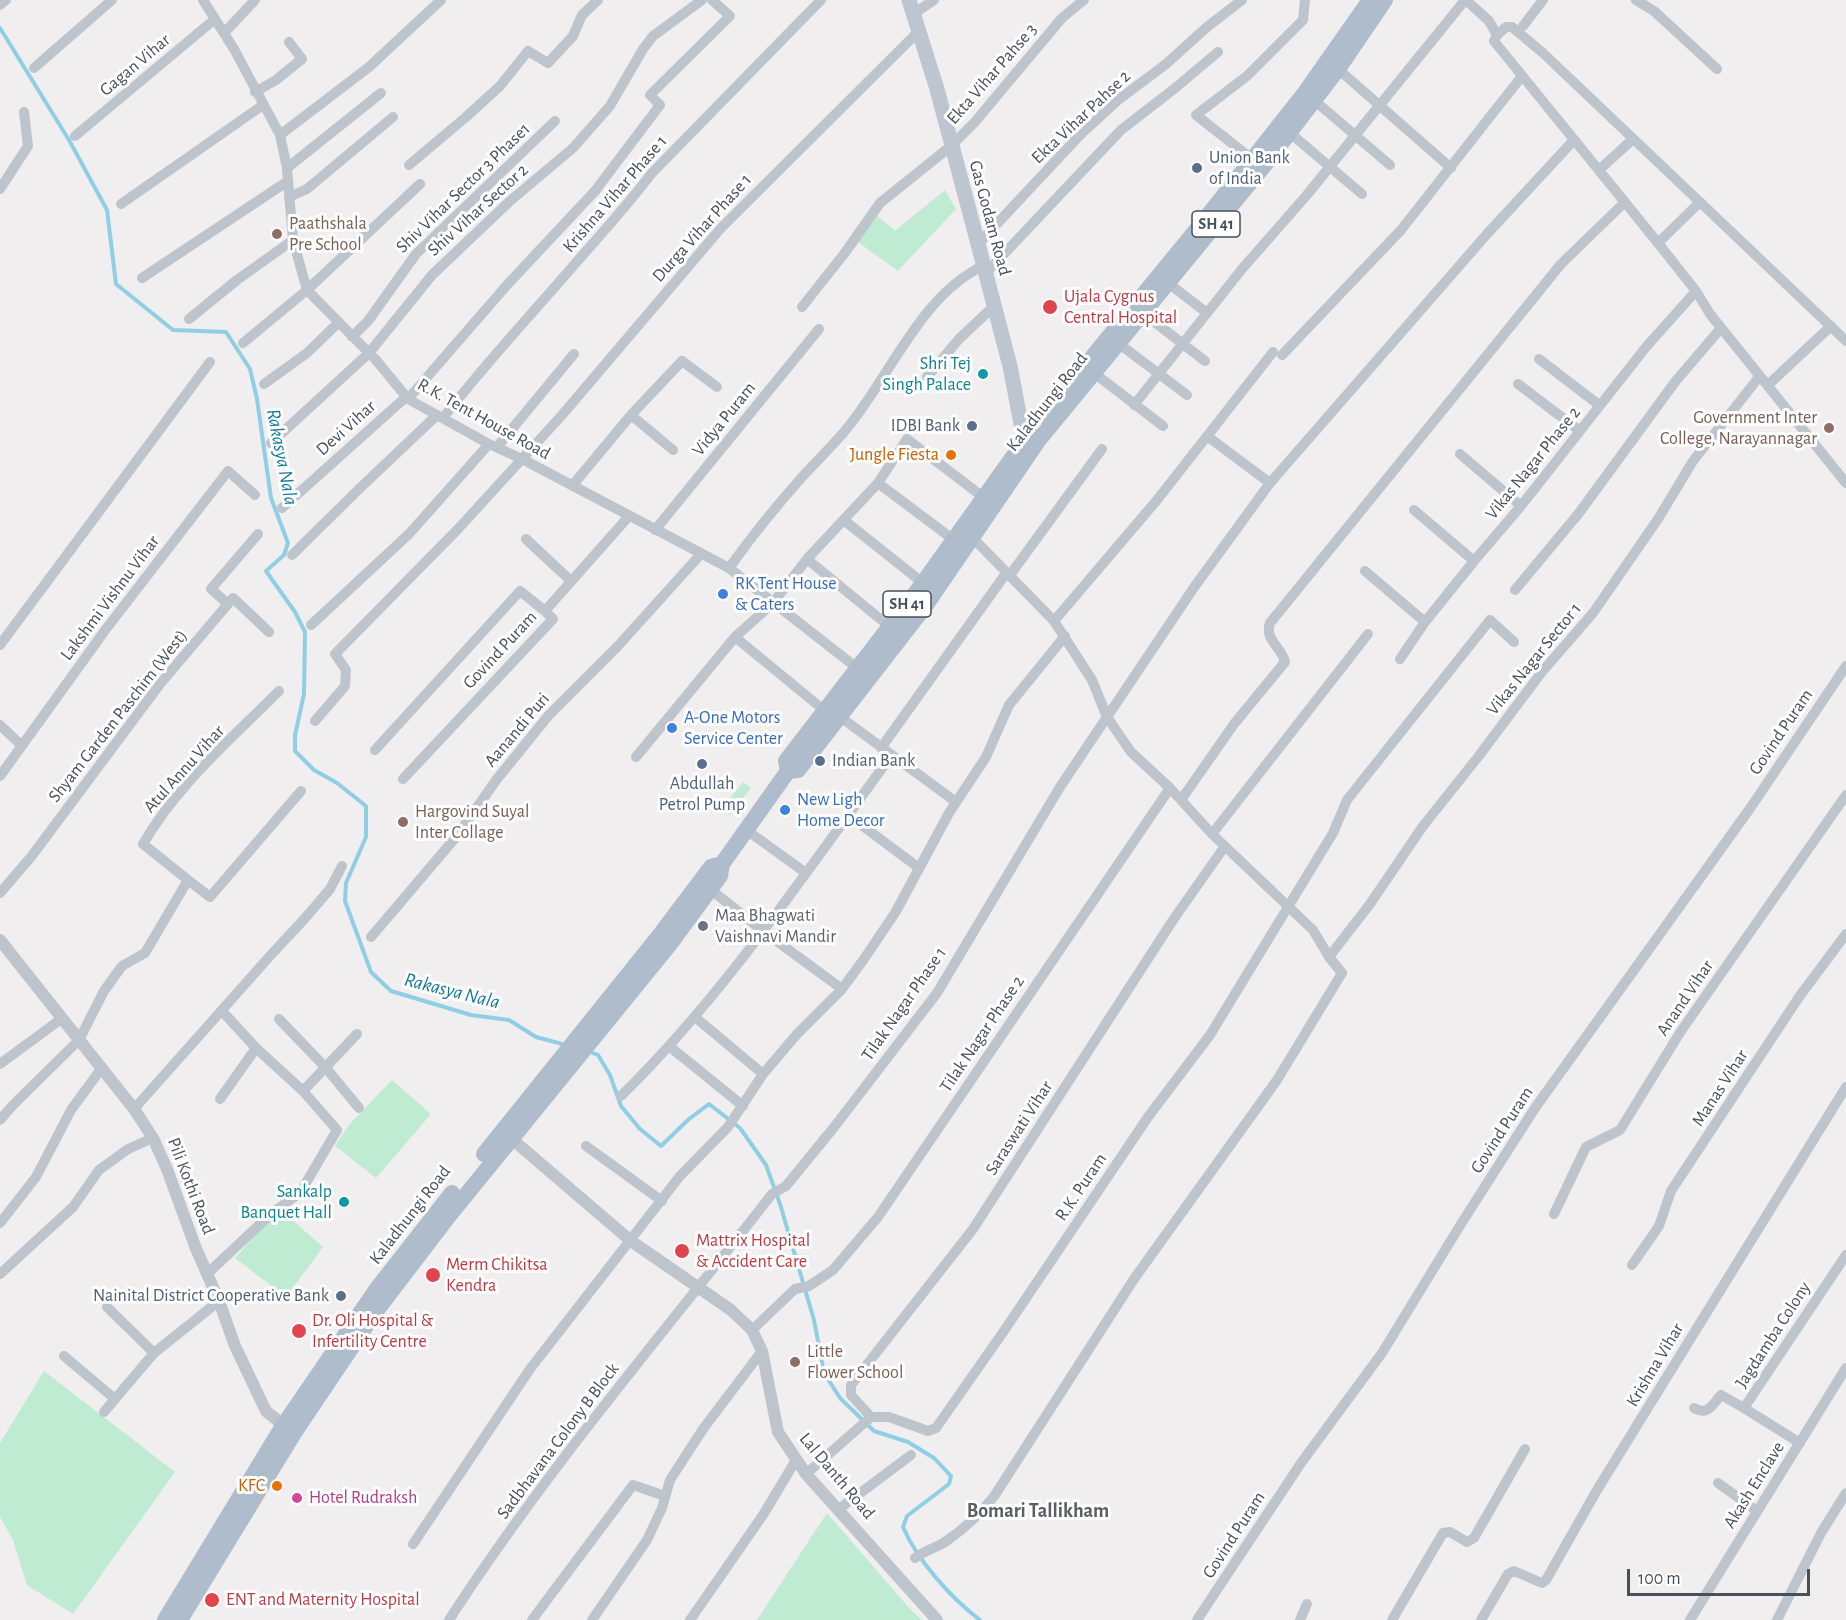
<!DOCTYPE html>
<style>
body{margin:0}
#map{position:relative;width:1846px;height:1620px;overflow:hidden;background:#f0eeee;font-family:"Alegreya Sans",sans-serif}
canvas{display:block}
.scale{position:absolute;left:1627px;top:1569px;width:183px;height:27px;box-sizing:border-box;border:3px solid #47505a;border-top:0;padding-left:8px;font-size:18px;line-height:21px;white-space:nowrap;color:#47505a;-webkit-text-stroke:4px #fff;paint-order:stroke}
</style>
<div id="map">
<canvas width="1846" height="1620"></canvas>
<div class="scale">100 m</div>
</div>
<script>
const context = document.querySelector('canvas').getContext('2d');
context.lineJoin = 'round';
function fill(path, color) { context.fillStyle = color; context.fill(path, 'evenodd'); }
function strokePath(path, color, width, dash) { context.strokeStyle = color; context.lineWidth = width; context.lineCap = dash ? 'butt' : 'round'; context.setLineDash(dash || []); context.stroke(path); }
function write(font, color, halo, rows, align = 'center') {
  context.font = font + ' "Alegreya Sans",sans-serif'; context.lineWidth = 6; context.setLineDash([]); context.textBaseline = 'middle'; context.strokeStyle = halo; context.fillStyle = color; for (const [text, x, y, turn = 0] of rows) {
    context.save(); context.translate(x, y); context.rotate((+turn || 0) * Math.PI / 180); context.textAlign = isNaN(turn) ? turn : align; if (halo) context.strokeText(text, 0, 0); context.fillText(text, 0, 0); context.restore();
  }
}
fill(new Path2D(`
 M 945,190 L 956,209 L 898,271 L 858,242 L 876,215 L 895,231 Z
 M 743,782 L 751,788 L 730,815 L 722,808 Z
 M 392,1080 L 431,1114 L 376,1178 L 335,1146 L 348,1126 Z
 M 283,1212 L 323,1247 L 286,1297 L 235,1258 L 259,1231 Z
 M 44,1371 L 175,1472 L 73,1614 L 27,1585 L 13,1540 L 0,1517 L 0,1443 Z
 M 827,1513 L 910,1609 L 922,1620 L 757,1620 Z`), '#bfebd3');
strokePath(new Path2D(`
 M 0,28 L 69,140 L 107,210 L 116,284 L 173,330 L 226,332 L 250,369 L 257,399 L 271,498 L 288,543 L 284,555 L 266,571 L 295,612 L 305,632 L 304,694 L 295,735 L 295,751 L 314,770 L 337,783 L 366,806 L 366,837 L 346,883 L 345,901 L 371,972 L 391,991 L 471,1015 L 509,1020 L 536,1037 L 566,1045
 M 588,1051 L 598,1055 L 610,1075 L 621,1106 L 640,1129 L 661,1146 L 689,1119 L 709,1104 L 740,1128 L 766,1165 L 780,1204 L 814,1320 L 824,1373 L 840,1398 L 874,1431 L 908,1442 L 934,1458 L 951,1476 L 949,1484 L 907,1516 L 903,1527 C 917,1560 951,1598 980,1620`), '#8fcee5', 4);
strokePath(new Path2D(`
 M 203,0 L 234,49 L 280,135 L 287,168 L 293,240 L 307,290 L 376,360 L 408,399 L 489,444 L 522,459 L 729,568 L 861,671
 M 1466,0 L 1489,21 L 1497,35 L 1494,41 L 1498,46 L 1658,243 L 1696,291 L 1710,314 L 1846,483
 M 1636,0 L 1654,11 L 1717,69
 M 0,5 L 6,0
 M 913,14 L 934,0
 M 1523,26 L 1543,0
 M 224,33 L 255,0
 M 1497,35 L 1506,27 L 1512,27 L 1543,53 L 1846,341
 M 34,68 L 112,0
 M 1338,69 L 1451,168
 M 255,92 L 276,80 L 302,59 L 289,42
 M 1315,101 L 1390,165
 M 1290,133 L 1362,194
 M 280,135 L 369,67 L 441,0
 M 75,136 L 215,19
 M 1252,159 L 1196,115 L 1247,76 L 1303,20 L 1305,0
 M 409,165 L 466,117 L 500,86 L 528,51 L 548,63 L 573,36 L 582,15 L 598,0
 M 287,168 L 381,93
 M 1599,170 L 1633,139
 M 0,189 L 28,146 L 24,112
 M 289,197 L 307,189 L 393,117
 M 121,204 L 263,105
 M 1658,243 L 1700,202
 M 978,244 L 1080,135 L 1118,100 L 1166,64 L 1207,27 L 1242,0
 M 985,274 L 1121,130 L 1174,89 L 1218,52
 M 142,278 L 288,181
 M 1168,283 L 1207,313
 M 802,307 L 844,254 L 880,203 L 951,146 L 974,123 L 1062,18 L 1084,0
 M 1143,313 L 1205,361
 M 189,319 L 237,280 L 293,240
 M 352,337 L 368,321 L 416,254 L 555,121
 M 243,343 L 307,290 L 420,184
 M 1118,343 L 1187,395
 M 1282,355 L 1401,230 L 1522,76
 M 1539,359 L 1599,405
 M 1094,373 L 1163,426
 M 927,377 L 959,339 L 993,307
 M 264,384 L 307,353 L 338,323
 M 1518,384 L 1580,431
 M 1768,385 L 1831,326
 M 408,399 L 507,285 L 595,191 L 660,105 L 650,95 L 730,16 L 712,0
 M 1134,405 L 1242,269 L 1306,196 L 1465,0
 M 631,415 L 673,450
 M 443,418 C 484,365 530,316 574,265 C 600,235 627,206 651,174 L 821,0
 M 1207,436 L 1270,483
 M 271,443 L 369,353 L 432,275 L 510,201 L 573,148 L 610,106 L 643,49 L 653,36 L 702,0
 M 497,447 L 574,354
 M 1460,454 L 1521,506
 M 878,483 L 954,540
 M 572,486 L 631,415 L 682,361 L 717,387
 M 282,508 L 406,397
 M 1414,510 L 1474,561
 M 845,521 L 923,583
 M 655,530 L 819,329
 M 526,539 L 571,581
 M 292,555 L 358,490 L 437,415
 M 807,559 L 890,627
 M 729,568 C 752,536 777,505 803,476 C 817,461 831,447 844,432 C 888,381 920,295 983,266
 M 1365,571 L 1425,622
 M 1010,575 L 1102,449
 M 1515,590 L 1579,513 L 1675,382 L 1721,328
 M 228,604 L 211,589 L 258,534
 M 1054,621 L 1157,500 L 1273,352
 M 311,625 L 409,534 L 489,444
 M 735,637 L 825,711
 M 0,645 L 210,362
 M 1400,659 L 1425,622 L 1474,561 L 1521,506 L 1646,347 L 1696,291
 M 839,716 L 956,802
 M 315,721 L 345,686 L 346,670 L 335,654 L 458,529 L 563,414 L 721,228 L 919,31
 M 0,725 L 21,745
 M 881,748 L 1007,572
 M 375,750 L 520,591 L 545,611
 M 636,757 L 735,637 L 773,603 L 807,559 L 878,483 L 907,439 L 983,497
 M 0,776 L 106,629 L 228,471 L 255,495
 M 403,779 L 553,619 L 545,611 L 629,516
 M 1181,800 L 1234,724 L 1285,662 C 1282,647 1264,640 1270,623 L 1561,264 L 1625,202
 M 848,815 L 919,868
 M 745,829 L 806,873
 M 1212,834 L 1368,634
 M 188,880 L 210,897 L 301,791
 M 710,889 L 763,931 L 842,989
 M 0,893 L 31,857 L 160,684 L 233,598 L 269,632
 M 371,937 L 456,837 L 497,779 L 549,715 L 617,647 L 701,554
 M 1329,957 L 1370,904 L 1423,826 L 1478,757 L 1541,673 L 1593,613 L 1658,519 L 1693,461 L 1759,377
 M 695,1017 L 763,1074
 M 279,1019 L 326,1068 L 359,1108
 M 669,1046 L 743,1106
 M 0,1064 L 61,1019
 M 303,1091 L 357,1034
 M 621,1096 C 724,995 806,872 891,756
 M 220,1099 L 256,1048
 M 134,1109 L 269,957 L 307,916 L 330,889 L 342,866
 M 0,1120 L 13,1105 L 79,1040 L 104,991 L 122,966 L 145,953 L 188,880 L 143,844 C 177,785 231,739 279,691
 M 586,1146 L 662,1201
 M 1554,1214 L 1586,1147 L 1620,1130 L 1681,1031 L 1846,795
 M 0,1223 L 36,1177 L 71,1110 L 101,1069
 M 1632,1265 L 1659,1226 L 1671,1191 L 1799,997 L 1846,934
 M 0,1274 L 73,1207 L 99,1170 L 128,1149 L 153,1138
 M 207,1274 L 272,1213 L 300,1193 L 337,1130 L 303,1091 L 256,1048 L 222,1011
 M 107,1307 L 154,1353
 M 752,1330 L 795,1289 L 809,1286 L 833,1270 L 878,1217 L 1170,788
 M 64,1356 L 115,1399
 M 1694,1408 C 1708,1416 1712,1405 1721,1395 L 1744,1408
 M 104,1412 L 154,1353 L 219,1301
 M 871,1417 L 889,1417 L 928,1431 L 936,1428 L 1006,1328 L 1148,1117 L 1210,1035 L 1333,833 L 1347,800 L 1490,620 L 1514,642
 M 871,1417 L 851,1395 L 851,1385 L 973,1229 L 1173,920 L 1225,846
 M 1800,1443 L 1744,1408 L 1846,1255
 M 806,1474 L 871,1417
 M 1718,1483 L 1757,1511
 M 839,1509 L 911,1455
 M 413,1544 L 530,1369 L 680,1176 L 728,1127 L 763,1074 L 797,1034 L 842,989 L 864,959 L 895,913 L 949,813 L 986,757 L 1009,705 L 1065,636
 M 915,1558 C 925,1550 936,1548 945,1542 C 964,1529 982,1512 995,1495 L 1134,1279 L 1277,1080 L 1342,973 L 1329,957 L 1313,930 L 1212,834 L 1170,788 L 1131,752 L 1107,717 L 1092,680 L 1054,621 L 969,534
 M 449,1620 C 546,1470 663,1334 772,1194 L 786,1186 L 835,1126 L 937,993 L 1060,787 L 1195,586 L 1270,483 L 1487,234 L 1574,140
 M 532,1620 L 633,1485 L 665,1496
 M 592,1620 L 647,1540 L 662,1508 L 670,1480 L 703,1429 L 762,1351
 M 690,1620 L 763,1515 L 796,1460
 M 1197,1620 L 1301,1463 L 1382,1353 L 1461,1224 L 1535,1108 L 1751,807 L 1846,666
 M 1300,1620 L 1307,1604
 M 1392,1620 L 1443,1533 L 1450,1532 L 1467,1542 L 1474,1538 L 1525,1449
 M 1481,1620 L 1508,1574 L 1514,1571 L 1542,1583 L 1546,1580 L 1597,1490 L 1846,1087
 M 1690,1620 L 1846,1368
 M 1777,1620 L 1821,1533 L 1846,1493`), '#bdc4cc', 10);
strokePath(new Path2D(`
 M 0,940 L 134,1109 L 153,1138 L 167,1169 L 195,1246 L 219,1301 L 235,1346 L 266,1411 L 288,1429
 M 506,1134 L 631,1241 L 731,1310 L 752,1330 L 762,1351 L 778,1432 L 806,1474 L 937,1620`), '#bdc4cc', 12);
strokePath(new Path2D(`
 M 909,0 L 937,89 L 978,244 L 1010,366 L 1021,424 L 1038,441`), '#bdc5d1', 15);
strokePath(new Path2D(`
 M 1044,416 L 1202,223 L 1304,94 L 1370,0
 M 788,771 L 786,761 L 918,590 L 1028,436
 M 484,1154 L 659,936 L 711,867 L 722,864
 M 165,1620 L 283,1426 L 376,1290 L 452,1193
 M 180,1620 L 294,1433 L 374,1314 L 448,1217 L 670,944 L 720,876 L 722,864 L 788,771 L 798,770 L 926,605 L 1038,441 L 1267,162 L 1338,69 L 1385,0`), '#afbccb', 16);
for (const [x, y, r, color] of [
 [1197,168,6,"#5c6f8a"],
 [277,234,6,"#8d6e63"],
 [1050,307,8,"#e0444e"],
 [983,374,6,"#0f9aa8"],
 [972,426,6,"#5c6f8a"],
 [1829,428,6,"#8d6e63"],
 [951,455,6,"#e8710a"],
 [723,594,6,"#3f7fe0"],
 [672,728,6,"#3f7fe0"],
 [820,761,6,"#5c6f8a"],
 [702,764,6,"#5c6f8a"],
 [785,810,6,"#3f7fe0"],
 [403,822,6,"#8d6e63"],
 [703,926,6,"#6b7280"],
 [344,1202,6,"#0f9aa8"],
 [682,1251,8,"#e0444e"],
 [433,1275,8,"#e0444e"],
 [341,1296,6,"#5c6f8a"],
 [299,1331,8,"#e0444e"],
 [795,1362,6,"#8d6e63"],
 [277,1486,6,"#e8710a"],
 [297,1498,6,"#d1479c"],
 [212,1600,8,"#e0444e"]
]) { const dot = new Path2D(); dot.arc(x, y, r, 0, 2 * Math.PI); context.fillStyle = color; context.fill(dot); strokePath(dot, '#fff', 2); }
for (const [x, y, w] of [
 [1216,224,48],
 [907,604,48]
]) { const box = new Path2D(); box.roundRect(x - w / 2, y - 13, w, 26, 4.5); context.fillStyle = '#fff'; context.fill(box); strokePath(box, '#47505a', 1.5); }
write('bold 16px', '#47505a', null, [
 ["SH 41",1216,224],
 ["SH 41",907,604]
]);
write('18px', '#47505a', '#fff', [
 ["Gagan Vihar",135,65,-40],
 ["Ekta Vihar Pahse 3",992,74,-49],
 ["Ekta Vihar Pahse 2",1081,117,-43],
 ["Shiv Vihar Sector 3 Phase1",463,188,-44],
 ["Krishna Vihar Phase 1",615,194,-49],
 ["Shiv Vihar Sector 2",478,210,-42],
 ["Gas Godam Road",990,218,75],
 ["Durga Vihar Phase 1",702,228,-48],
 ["Kaladhungi Road",1047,402,-52],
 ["R.K. Tent House Road",484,419,29],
 ["Vidya Puram",724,419,-51],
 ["Devi Vihar",346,428,-42],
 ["Vikas Nagar Phase 2",1533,463,-51],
 ["Lakshmi Vishnu Vihar",110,598,-53],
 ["Govind Puram",500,650,-47],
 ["Vikas Nagar Sector 1",1534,659,-51],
 ["Shyam Garden Paschim (West)",118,716,-52],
 ["Aanandi Puri",517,730,-50],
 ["Govind Puram",1781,732,-56],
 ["Atul Annu Vihar",184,769,-48],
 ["Anand Vihar",1685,998,-56],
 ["Tilak Nagar Phase 1",904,1004,-55],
 ["Tilak Nagar Phase 2",982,1034,-56],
 ["Manas Vihar",1720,1088,-57],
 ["Saraswati Vihar",1019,1128,-57],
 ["Govind Puram",1502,1130,-57],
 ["Pili Kothi Road",191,1186,69],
 ["R.K. Puram",1081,1187,-56],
 ["Kaladhungi Road",410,1215,-52],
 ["Jagdamba Colony",1773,1335,-57],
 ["Krishna Vihar",1655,1365,-59],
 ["Sadbhavana Colony B Block",558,1441,-53],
 ["Lal Danth Road",837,1476,50],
 ["Akash Enclave",1754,1485,-58],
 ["Govind Puram",1234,1535,-57]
]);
write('18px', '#4e5e75', '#fff', [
 ["Union Bank",1209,158],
 ["of India",1209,179],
 ["IDBI Bank",960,426,"right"],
 ["Indian Bank",832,761],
 ["Abdullah",702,784,"center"],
 ["Petrol Pump",702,805,"center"],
 ["Nainital District Cooperative Bank",329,1296,"right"]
], 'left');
write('18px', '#785e54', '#fff', [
 ["Paathshala",289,224],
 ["Pre School",289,245],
 ["Government Inter",1817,418,"right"],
 ["College, Narayannagar",1817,439,"right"],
 ["Hargovind Suyal",415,812],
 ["Inter Collage",415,833],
 ["Little",807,1352],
 ["Flower School",807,1373]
], 'left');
write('18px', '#be3a42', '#fff', [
 ["Ujala Cygnus",1064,297],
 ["Central Hospital",1064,318],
 ["Mattrix Hospital",696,1241],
 ["& Accident Care",696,1262],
 ["Merm Chikitsa",446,1265],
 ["Kendra",446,1286],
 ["Dr. Oli Hospital &",312,1321],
 ["Infertility Centre",312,1342],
 ["ENT and Maternity Hospital",226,1600]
], 'left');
write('18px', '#0d838f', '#fff', [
 ["Shri Tej",971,364],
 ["Singh Palace",971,385],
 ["Sankalp",332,1192],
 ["Banquet Hall",332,1213]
], 'right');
write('18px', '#c56008', '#fff', [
 ["Jungle Fiesta",939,455],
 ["KFC",265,1486]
], 'right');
write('18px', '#366cbe', '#fff', [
 ["RK Tent House",735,584],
 ["& Caters",735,605],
 ["A-One Motors",684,718],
 ["Service Center",684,739],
 ["New Ligh",797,800],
 ["Home Decor",797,821]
], 'left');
write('18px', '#5b616d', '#fff', [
 ["Maa Bhagwati",715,916],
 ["Vaishnavi Mandir",715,937]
], 'left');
write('18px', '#b23c85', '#fff', [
 ["Hotel Rudraksh",309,1498]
], 'left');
write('italic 20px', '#16799e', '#fff', [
 ["Rakasya Nala",282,457,79],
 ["Rakasya Nala",452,991,14]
]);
write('bold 20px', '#5b5e62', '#fff', [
 ["Bomari Tallikham",1038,1511]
]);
</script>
